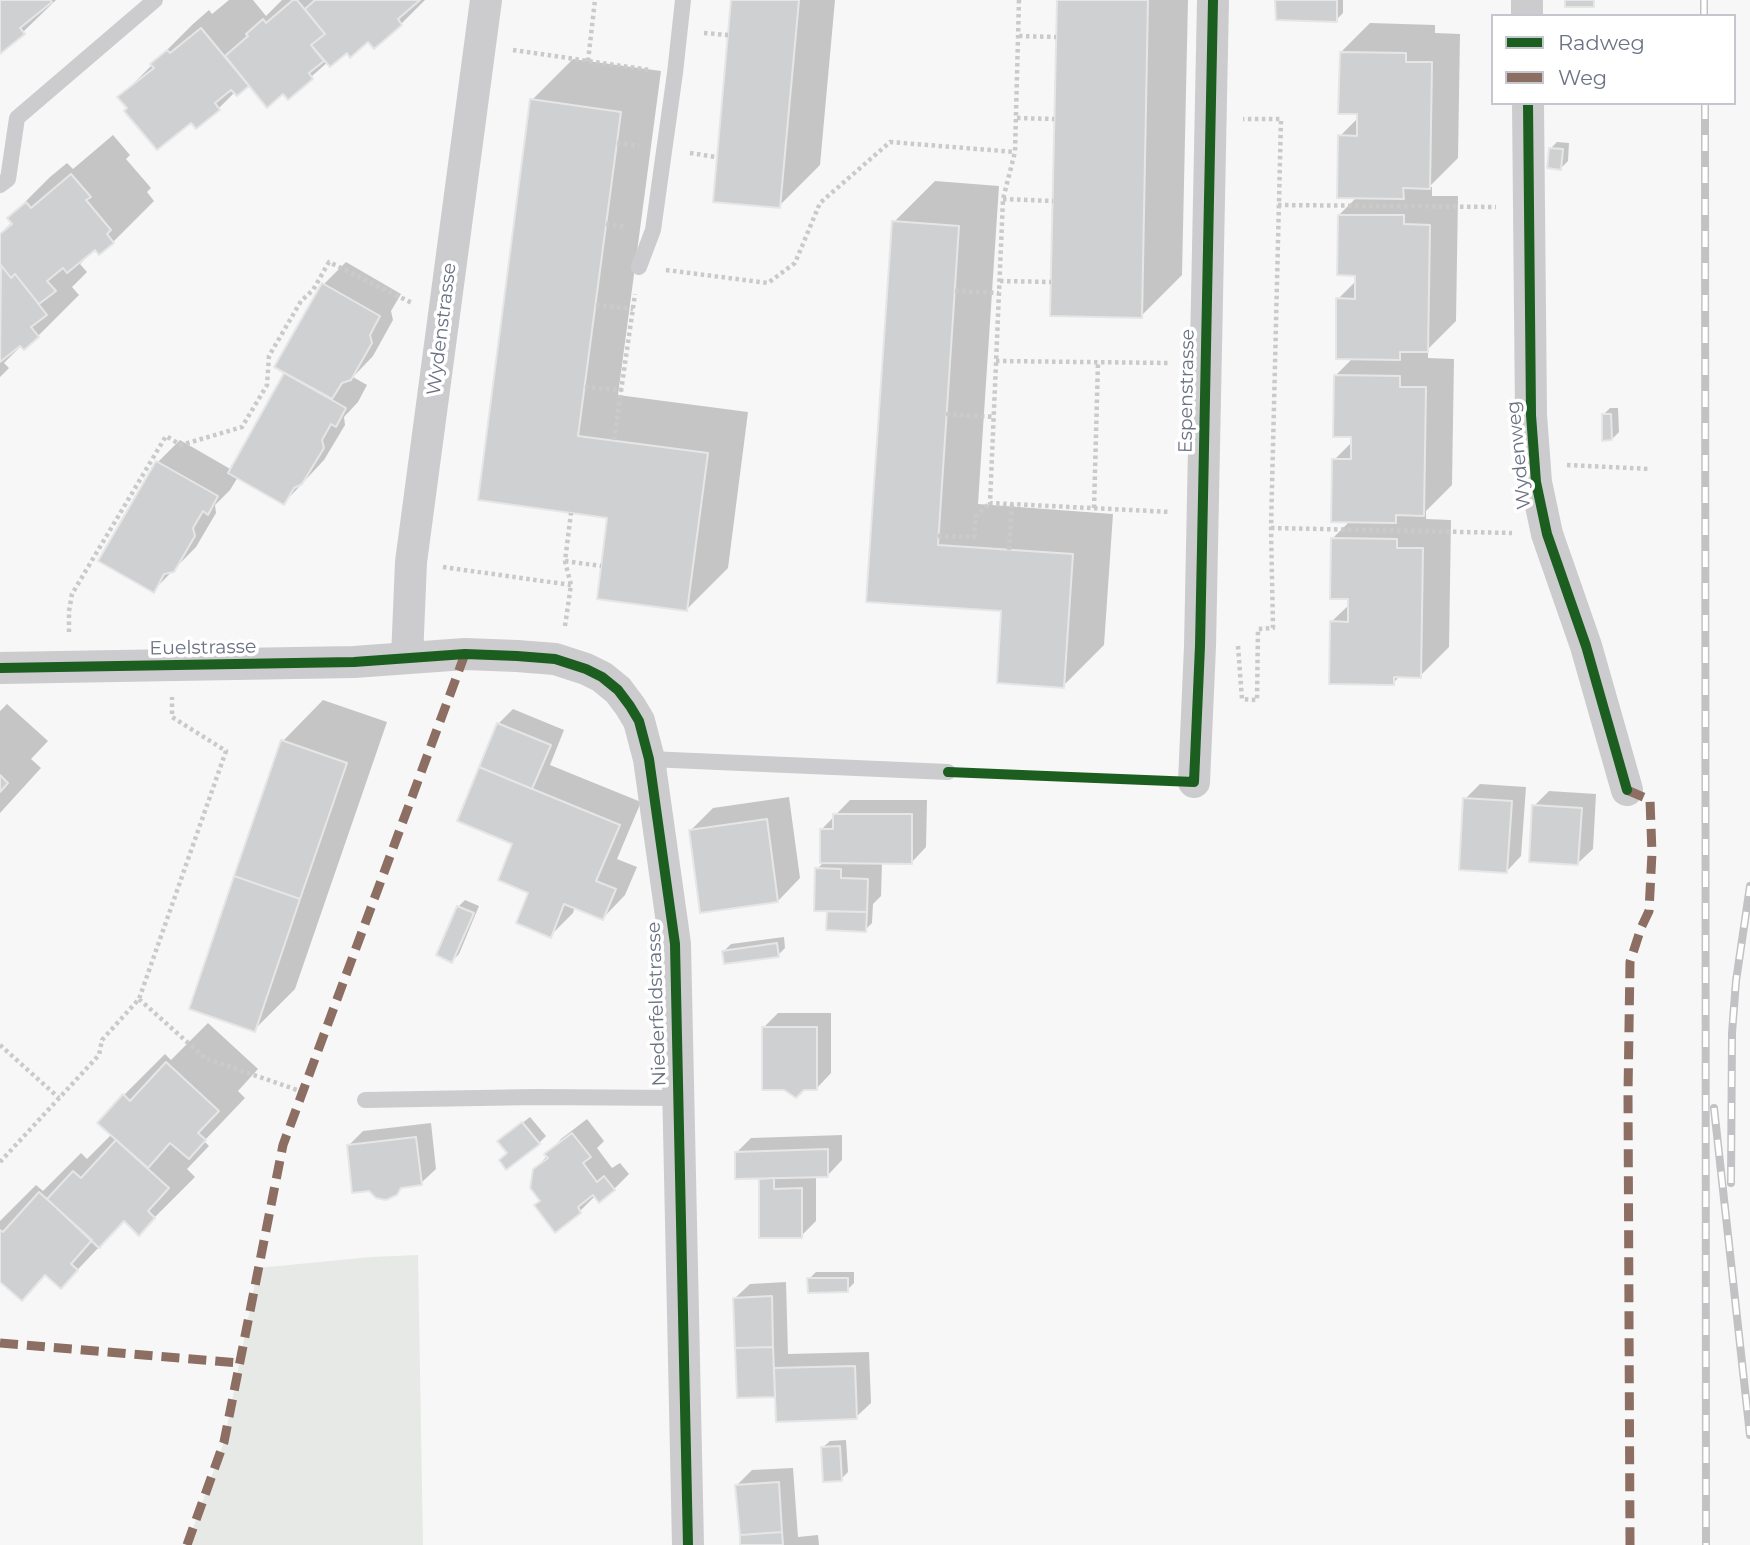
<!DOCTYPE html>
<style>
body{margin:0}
#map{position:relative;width:1750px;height:1545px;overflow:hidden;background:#f7f7f7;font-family:Montserrat,sans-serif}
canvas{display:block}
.legend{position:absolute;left:1491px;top:14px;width:245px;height:91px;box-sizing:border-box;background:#fff;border:2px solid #c4c7cd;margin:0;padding:9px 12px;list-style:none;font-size:21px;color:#6b7283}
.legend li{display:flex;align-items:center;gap:14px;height:35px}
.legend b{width:35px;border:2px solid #c4c7cd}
</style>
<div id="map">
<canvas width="1750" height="1545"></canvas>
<ul class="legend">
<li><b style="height:9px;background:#1b5e20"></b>Radweg</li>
<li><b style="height:9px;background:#8d6e63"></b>Weg</li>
</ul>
</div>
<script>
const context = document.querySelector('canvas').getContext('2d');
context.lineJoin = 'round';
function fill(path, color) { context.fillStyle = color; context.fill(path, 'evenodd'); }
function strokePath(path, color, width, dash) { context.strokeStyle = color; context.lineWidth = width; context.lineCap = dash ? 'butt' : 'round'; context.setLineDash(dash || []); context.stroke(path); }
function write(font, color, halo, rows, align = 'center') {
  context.font = font + ' Montserrat,sans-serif'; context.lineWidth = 7; context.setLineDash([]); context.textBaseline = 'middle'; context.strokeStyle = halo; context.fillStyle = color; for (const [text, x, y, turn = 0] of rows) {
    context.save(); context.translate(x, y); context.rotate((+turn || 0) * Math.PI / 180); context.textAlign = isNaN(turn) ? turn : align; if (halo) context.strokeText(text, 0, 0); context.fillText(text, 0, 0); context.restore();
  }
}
fill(new Path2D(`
 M 418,1255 L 423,1545 L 187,1545 L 224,1442 L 258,1268 L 371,1257 Z`), '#e6e9e5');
fill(new Path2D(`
 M 0,0 L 56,0 L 23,32 L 0,51 Z
 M 229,0 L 253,0 L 266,16 L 282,0 L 425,0 L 401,24 L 328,62 L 288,97 L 284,92 L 249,83 L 237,94 L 235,92 L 219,108 L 191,120 L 129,108 L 120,97 L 193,24 L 209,10 L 212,14 Z
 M 733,0 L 835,0 L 820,165 L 779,206 Z
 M 1059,0 L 1188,0 L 1182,275 L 1141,316 Z
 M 1278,0 L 1343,0 L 1343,13 L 1336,20 Z
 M 1370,23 L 1435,25 L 1435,33 L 1460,34 L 1458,158 L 1429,187 L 1432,187 L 1432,196 L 1458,196 L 1456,321 L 1428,349 L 1428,358 L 1454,359 L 1452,485 L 1426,511 L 1426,519 L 1451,520 L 1449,647 L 1420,676 L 1401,675 L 1393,683 L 1331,622 L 1350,604 L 1333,538 L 1350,521 L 1334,460 L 1353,441 L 1335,376 L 1354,357 L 1338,299 L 1357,280 L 1339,215 L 1358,196 L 1340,136 L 1359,117 L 1341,52 Z
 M 573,59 L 661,71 L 618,395 L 748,412 L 728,568 L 687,609 L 609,516 L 480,499 L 532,100 Z
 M 113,135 L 130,155 L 126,159 L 151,188 L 147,192 L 154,201 L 113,242 L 96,248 L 80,264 L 87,272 L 72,287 L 79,295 L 38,336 L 22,345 L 4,363 L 9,368 L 0,377 L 0,234 L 12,222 L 9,218 L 50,177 L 67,163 L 73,169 Z
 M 1557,142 L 1569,143 L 1568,161 L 1561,168 L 1550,149 Z
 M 935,181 L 999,186 L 978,504 L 1113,514 L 1104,645 L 1063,686 L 1003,610 L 868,600 L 894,222 Z
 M 346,262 L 401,294 L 391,311 L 393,320 L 373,356 L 353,377 L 367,385 L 358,402 L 344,417 L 345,425 L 324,460 L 284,503 L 238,477 L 230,490 L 215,505 L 216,513 L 196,547 L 154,590 L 101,560 L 158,462 L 180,440 L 232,470 L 287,372 L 277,366 L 324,284 Z
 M 1610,408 L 1618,408 L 1619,432 L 1612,439 L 1603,415 Z
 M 323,700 L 387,722 L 295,989 L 254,1030 L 283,741 Z
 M 7,704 L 48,741 L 31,759 L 41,768 L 0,813 L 0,711 Z
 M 513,709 L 564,730 L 550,765 L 641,802 L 617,859 L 637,867 L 625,895 L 603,918 L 575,906 L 573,913 L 550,936 L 531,892 L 515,843 L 459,820 L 498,724 Z
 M 1480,784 L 1526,787 L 1521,856 L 1507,871 L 1465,799 Z
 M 1549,791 L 1596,794 L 1593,849 L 1578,863 L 1534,806 Z
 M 789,797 L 800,878 L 778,901 L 691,830 L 713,808 Z
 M 850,800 L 927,800 L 926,847 L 912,862 L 882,862 L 881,896 L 873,904 L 872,923 L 865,930 L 829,909 L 817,869 L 825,861 L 821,830 Z
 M 465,900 L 479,906 L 459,954 L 452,961 L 458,907 Z
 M 784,937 L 785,948 L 778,955 L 724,951 L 731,944 Z
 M 778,1013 L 831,1013 L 831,1073 L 817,1088 L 763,1028 Z
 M 208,1023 L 258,1069 L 238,1091 L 245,1098 L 204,1141 L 209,1146 L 187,1169 L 195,1177 L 139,1233 L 125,1220 L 61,1287 L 47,1274 L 21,1299 L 0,1280 L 0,1221 L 36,1185 L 43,1191 L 81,1153 L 87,1159 L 112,1134 L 124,1095 L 165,1054 L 171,1060 Z
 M 530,1117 L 546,1136 L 539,1143 L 508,1153 L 507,1135 Z
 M 587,1119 L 604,1141 L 597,1148 L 612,1168 L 620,1163 L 629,1174 L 614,1189 L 595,1196 L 580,1211 L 555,1230 L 542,1200 L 535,1170 L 561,1139 Z
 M 431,1123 L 436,1169 L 421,1183 L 404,1186 L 396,1194 L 370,1189 L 348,1146 L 363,1131 Z
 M 842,1135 L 842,1160 L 828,1175 L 816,1176 L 816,1221 L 801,1236 L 761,1236 L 761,1177 L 736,1153 L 751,1138 Z
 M 816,1272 L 854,1272 L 854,1283 L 847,1290 L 809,1279 Z
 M 786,1282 L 788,1354 L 869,1352 L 871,1403 L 856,1417 L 776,1395 L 739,1396 L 735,1298 L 750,1284 Z
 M 846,1440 L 848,1472 L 841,1479 L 822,1448 L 830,1441 Z
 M 793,1468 L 798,1537 L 818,1535 L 819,1545 L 742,1545 L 737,1485 L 752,1470 Z`), '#0003');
const building = new Path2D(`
 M 0,0 L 50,0 L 52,2 L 20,28 L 25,34 L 0,54 Z
 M 293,0 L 297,0 L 325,34 L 311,45 L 324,61 L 309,73 L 313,79 L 288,100 L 283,94 L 267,108 L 225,56 L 248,36 L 246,34 L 263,19 L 266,23 Z
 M 315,0 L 420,0 L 398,19 L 402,25 L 374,49 L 368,42 L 350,58 L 347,53 L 330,67 L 311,45 L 325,34 L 305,9 Z
 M 731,0 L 799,0 L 780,208 L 713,202 Z
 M 1057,0 L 1148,0 L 1142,318 L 1050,316 Z
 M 1275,0 L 1337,0 L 1337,22 L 1276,20 Z
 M 1565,0 L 1594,0 L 1594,7 L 1565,7 Z
 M 201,28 L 249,86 L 237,96 L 231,90 L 215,103 L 220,110 L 196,129 L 191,123 L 157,150 L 124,111 L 127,108 L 117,97 L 154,68 L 150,64 L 167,50 L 170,53 Z
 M 1340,52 L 1406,53 L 1406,62 L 1432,62 L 1430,189 L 1403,188 L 1404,199 L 1337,198 L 1338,135 L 1357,136 L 1357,114 L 1338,114 Z
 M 530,99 L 621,112 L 578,436 L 708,453 L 687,611 L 597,599 L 607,518 L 478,500 Z
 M 1549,148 L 1563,149 L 1561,170 L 1547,168 Z
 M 71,174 L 91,197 L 86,200 L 111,230 L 107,234 L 114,243 L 99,255 L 95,250 L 67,273 L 63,268 L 47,281 L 56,291 L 39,304 L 15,274 L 11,278 L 0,264 L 0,234 L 12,224 L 7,218 L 26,202 L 31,208 Z
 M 1338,215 L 1404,215 L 1404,224 L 1430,225 L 1428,352 L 1400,352 L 1400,360 L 1336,359 L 1336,298 L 1355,299 L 1355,276 L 1337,275 Z
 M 892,221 L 959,226 L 938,545 L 1073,554 L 1064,688 L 997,683 L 1001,611 L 866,602 Z
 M 1,265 L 11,278 L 15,274 L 47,315 L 31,327 L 39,337 L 24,350 L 20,346 L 0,362 Z
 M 322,283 L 380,316 L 370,335 L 372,343 L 351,380 L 342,383 L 332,399 L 274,367 Z
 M 284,373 L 346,408 L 336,427 L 331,424 L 322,440 L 324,448 L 302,484 L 294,488 L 284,505 L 228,473 Z
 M 1334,375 L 1400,376 L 1400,387 L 1426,387 L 1424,516 L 1396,515 L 1396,523 L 1331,522 L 1332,459 L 1351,459 L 1351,437 L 1333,437 Z
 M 1602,414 L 1611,414 L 1612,440 L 1602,441 Z
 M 156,461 L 218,496 L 208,515 L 203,511 L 193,528 L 195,536 L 174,572 L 164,574 L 154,593 L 98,561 Z
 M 1331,538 L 1397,539 L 1397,548 L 1423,548 L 1421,678 L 1394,677 L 1394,685 L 1329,684 L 1330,621 L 1348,622 L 1348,599 L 1330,599 Z
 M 497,723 L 551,745 L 532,789 L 479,767 Z
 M 281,740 L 347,763 L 300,899 L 234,876 Z
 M 479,767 L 620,825 L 596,881 L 616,889 L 603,920 L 564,904 L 551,938 L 516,923 L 528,893 L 498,880 L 512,844 L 457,821 Z
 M 0,775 L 8,783 L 0,792 Z
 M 1463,798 L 1512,801 L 1507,873 L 1459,870 Z
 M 1532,805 L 1582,808 L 1578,865 L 1529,862 Z
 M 833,814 L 912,814 L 912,864 L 820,863 L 820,829 L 833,829 Z
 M 767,819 L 778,902 L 700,913 L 689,830 Z
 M 815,868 L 841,869 L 841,878 L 868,879 L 867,912 L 814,911 Z
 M 234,876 L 300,899 L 255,1032 L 189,1009 Z
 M 457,906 L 474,913 L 452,963 L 436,955 Z
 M 827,911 L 867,912 L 866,932 L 826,930 Z
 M 777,943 L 779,957 L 724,964 L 722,951 Z
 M 762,1027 L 817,1027 L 817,1090 L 804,1090 L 796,1098 L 784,1090 L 762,1090 Z
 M 166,1062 L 219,1111 L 198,1133 L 206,1140 L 189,1159 L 170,1143 L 148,1168 L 97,1123 L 123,1094 L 130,1101 Z
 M 522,1122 L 540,1144 L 506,1170 L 499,1160 L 507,1153 L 497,1141 Z
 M 572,1133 L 591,1157 L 583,1163 L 597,1182 L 604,1176 L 615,1190 L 599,1203 L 593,1195 L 578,1207 L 581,1213 L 555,1233 L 534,1205 L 540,1201 L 530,1188 L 533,1169 L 548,1158 L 544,1154 Z
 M 416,1137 L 422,1185 L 401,1188 L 397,1195 L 386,1200 L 376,1198 L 369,1191 L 352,1193 L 347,1145 Z
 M 116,1140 L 169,1188 L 148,1211 L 155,1218 L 139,1236 L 124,1221 L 99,1248 L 47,1199 L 73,1171 L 81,1178 Z
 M 828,1149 L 828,1177 L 735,1179 L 735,1152 Z
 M 774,1178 L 774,1189 L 802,1188 L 802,1238 L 759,1238 L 759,1179 Z
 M 39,1192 L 92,1240 L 71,1264 L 78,1270 L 61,1289 L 45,1275 L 22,1301 L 0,1282 L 0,1230 L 3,1232 Z
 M 807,1278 L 848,1278 L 848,1292 L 808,1293 Z
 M 772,1296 L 773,1347 L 735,1348 L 733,1298 Z
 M 773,1347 L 775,1397 L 737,1398 L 735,1348 Z
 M 855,1366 L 857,1419 L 776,1422 L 774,1368 Z
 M 840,1446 L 842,1481 L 823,1482 L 821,1447 Z
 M 779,1482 L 782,1532 L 740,1535 L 735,1485 Z
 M 782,1532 L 783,1545 L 740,1545 L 740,1535 Z`);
fill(building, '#cfd0d2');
strokePath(building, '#e6e6e6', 2);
strokePath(new Path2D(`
 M 1019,0 L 1015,152 L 1003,199 L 990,503 L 1171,512
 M 704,33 L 728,35
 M 1019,36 L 1056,37
 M 513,50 L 650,70
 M 588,61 L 595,0
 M 1017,118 L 1054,119
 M 617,143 L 639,146
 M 690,153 L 716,157
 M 1003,199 L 1053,201
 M 1278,205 L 1496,207
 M 606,224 L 626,227
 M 666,270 L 768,283 L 795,263 L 820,203 L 890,142 L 1015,152
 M 1000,281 L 1051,282
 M 955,291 L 999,293
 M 596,305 L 633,309
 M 996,361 L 1170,363
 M 585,387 L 622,390
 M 946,414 L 994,417
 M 614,440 L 635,294
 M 1567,465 L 1650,469
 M 1094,508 L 1098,362
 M 1271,528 L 1512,533
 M 938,536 L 974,537 L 976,516 L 990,503
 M 1009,550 L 1012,504
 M 565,561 L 601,566
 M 443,567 L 571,585
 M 565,626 L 571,585 L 565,561 L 571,513
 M 69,632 L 69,611 L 72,594 L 166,436 L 181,445 L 242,427 L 267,385 L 269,356 L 301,301 L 313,290 L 329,262 L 412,303
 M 1238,646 L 1242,699 L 1257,700 L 1258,629 L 1273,628 L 1271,528 L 1281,119 L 1243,119
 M 139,999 L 205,1058 L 303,1092
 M 0,1045 L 59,1098
 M 0,1162 L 99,1055 L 102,1040 L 139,999 L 226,751 L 172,717 L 172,697`), '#cacacb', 4.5, [3.5, 3.5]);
strokePath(new Path2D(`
 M 0,185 L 8,179 L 17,118 L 155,0
 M 639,267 L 653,230 L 675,73 L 683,0
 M 649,759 L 948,772
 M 365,1100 L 536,1097 L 678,1098`), '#ccccce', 16);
strokePath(new Path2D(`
 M 1527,0 L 1527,16
 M 1528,103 L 1531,415 L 1536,482 L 1547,534 L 1586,646 L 1627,790
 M 407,658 L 411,562 L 486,0
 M 0,668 L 354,662 L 465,654 L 517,656 L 555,659 L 586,669 L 602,677 L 618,690 L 630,706 L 639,721 L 649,759 L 675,944 L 688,1545
 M 1194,782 L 1200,646 L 1213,0`), '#ccccce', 32);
const rail = new Path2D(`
 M 1704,0 L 1704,16
 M 1705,103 L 1706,1545
 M 1714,1108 L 1750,1435
 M 1731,1183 L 1732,1033 L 1736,981 L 1750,886`);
strokePath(rail, '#c2c2c4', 8);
strokePath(rail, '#fff', 5, [16]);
strokePath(new Path2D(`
 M 1627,790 L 1650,800 L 1652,853 L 1649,911 L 1641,928 L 1630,962 L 1628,1094 L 1630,1545
 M 0,1343 L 240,1363
 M 187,1545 L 224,1442 L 283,1145 L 465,654`), '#8d6e63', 9, [18, 9]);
strokePath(new Path2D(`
 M 1528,103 L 1531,415 L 1536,482 L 1547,534 L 1586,646 L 1627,790
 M 0,668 L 354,662 L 465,654 L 517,656 L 555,659 L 586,669 L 602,677 L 618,690 L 630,706 L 639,721 L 649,759 L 675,944 L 688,1545
 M 948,772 L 1194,782 L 1200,646 L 1213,0`), '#1b5e20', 10);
write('19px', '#6b7283', '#fff', [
 ["Wydenstrasse",442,329,-83],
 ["Espenstrasse",1187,391,-89],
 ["Wydenweg",1519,455,-96],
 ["Euelstrasse",203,648,-1],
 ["Niederfeldstrasse",657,1004,-92]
]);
</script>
